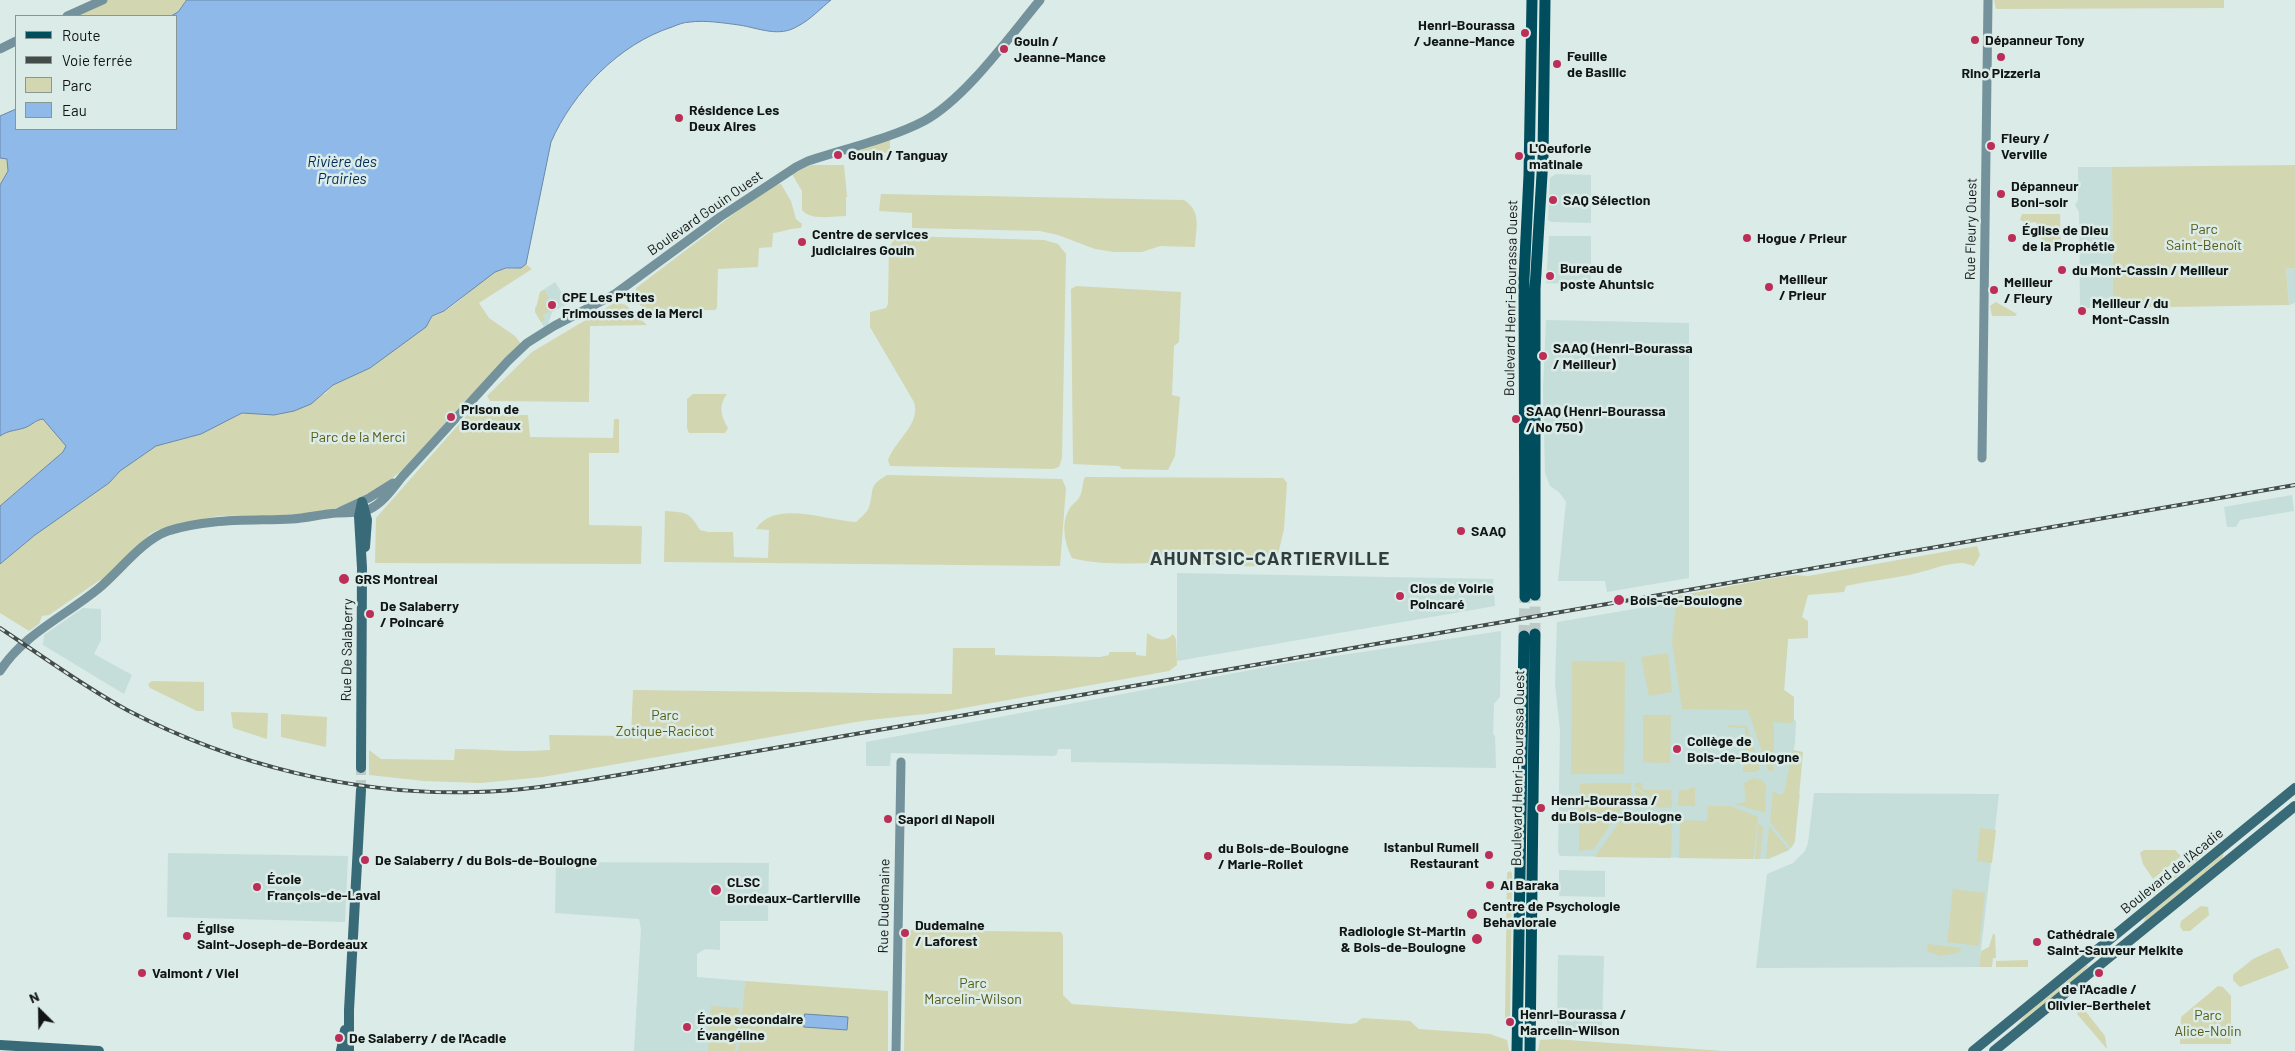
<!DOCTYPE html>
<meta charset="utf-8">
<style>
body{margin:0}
#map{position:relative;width:2295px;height:1051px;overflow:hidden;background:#dbebe7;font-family:Barlow,sans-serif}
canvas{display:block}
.legend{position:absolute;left:15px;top:15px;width:162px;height:115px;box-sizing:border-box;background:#dbebe7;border:1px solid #8a9693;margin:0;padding:6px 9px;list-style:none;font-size:15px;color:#111615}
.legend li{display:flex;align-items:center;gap:10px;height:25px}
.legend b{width:25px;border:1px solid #8a9693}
.north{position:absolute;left:15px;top:986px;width:50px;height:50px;-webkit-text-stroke:4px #dbebe7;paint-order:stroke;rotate:337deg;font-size:14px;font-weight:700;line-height:20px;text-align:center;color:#111615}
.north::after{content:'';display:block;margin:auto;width:18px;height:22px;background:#111615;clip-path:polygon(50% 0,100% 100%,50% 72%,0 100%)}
</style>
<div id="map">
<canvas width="2295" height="1051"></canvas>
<ul class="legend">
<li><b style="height:6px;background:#004d5d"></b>Route</li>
<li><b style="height:6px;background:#444c4a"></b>Voie ferrée</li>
<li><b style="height:14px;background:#d2d6b1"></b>Parc</li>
<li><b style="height:14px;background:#8fb9e9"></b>Eau</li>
</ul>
<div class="north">N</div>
</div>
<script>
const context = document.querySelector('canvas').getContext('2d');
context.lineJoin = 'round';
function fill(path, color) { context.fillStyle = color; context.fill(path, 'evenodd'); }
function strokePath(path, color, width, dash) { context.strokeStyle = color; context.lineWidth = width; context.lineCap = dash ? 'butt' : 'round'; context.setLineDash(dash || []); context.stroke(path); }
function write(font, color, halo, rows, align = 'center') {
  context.font = font + ' Barlow,sans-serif'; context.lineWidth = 5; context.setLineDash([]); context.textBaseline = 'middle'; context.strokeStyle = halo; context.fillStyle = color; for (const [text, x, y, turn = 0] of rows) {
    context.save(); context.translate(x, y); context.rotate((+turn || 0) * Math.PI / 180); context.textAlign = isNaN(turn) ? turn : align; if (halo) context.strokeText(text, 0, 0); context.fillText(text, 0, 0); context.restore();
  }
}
fill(new Path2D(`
 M 2078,167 L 2112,167 L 2113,308 L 2080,308 L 2079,212 L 2075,205 L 2078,200 Z
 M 1556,174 L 1591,175 L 1591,223 L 1551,222 L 1548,220 L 1550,178 Z
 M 1549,236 L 1591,236 L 1591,285 L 1546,283 Z
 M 2295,268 L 2295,303 L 2289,305 L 2286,269 Z
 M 555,282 L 569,303 L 552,312 L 548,325 L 544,327 L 535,312 L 535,307 L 538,305 L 540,292 Z
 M 1546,320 L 1689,323 L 1689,578 L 1607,592 L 1605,581 L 1558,581 L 1566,502 L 1559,492 L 1550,486 L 1545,473 L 1543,389 Z
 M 2292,495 L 2294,511 L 2240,520 L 2236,527 L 2227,527 L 2224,507 Z
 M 1177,573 L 1493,579 L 1495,606 L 1177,661 Z
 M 1676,602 L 1673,639 L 1788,638 L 1784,690 L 1794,697 L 1794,720 L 1796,721 L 1795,743 L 1785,793 L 1800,794 L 1794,844 L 1789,850 L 1769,859 L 1560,856 L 1558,852 L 1560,731 L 1555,684 L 1557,622 Z
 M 83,608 L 101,609 L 101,640 L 94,654 L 132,675 L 124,694 L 43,645 L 44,635 Z
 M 1501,631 L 1500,697 L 1494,704 L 1493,734 L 1495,736 L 1496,768 L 1071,762 L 1071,749 L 1058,749 L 1057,754 L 1054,756 L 891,753 L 890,766 L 866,766 L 866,742 L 1283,664 Z
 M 1814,793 L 1999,794 L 1979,967 L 1756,968 L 1767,874 L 1793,863 L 1805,851 L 1808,843 Z
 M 168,853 L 348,856 L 345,922 L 167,917 Z
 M 556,862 L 769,863 L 768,921 L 720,921 L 720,950 L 705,949 L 697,954 L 697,977 L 745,981 L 738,1051 L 634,1051 L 641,929 L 639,919 L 555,913 Z
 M 1559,870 L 1605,871 L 1605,897 L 1559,896 Z
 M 1558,955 L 1604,956 L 1602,1032 L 1557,1029 Z`), '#c5ded9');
fill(new Path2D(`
 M 103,0 L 187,0 L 178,12 L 171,16 L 67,16 Z
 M 1994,0 L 2224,0 L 2224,8 L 1996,9 Z
 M 890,138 L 890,153 L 856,151 L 857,150 Z
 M 0,158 L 7,158 L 8,170 L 0,185 Z
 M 811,165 L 844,165 L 847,196 L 849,196 L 846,197 L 846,216 C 832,216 811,221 802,210 L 802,191 L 792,174 Z
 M 2295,165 L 2295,268 L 2286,269 L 2289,305 L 2113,308 L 2112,167 Z
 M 781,184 L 791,201 L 796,219 L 802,224 L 801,228 C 790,228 783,232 773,233 L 772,247 L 759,248 L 758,267 L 718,269 L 717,308 L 715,310 L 654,311 L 650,314 L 635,300 L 636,288 L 735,213 L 775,185 Z
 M 881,194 L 1184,200 C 1202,212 1196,227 1195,247 L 1160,246 L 1142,252 L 1114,252 L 1095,249 L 1058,235 L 1040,231 L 912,228 L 912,213 L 879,211 Z
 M 2022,214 L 2060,214 L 2061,249 L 2041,242 L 2042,233 L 2038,231 L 2036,222 L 2027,223 L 2020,220 Z
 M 903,236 L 1044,240 L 1058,244 L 1066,254 L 1062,458 L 1059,467 L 1053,469 L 890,466 L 888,460 C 896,439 921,424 914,402 L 870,327 L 870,312 L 886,308 L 888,304 L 889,247 L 895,238 Z
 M 526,264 L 532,269 L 479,303 L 489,318 L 515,336 L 521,344 L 462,404 L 405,468 L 381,487 L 342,506 L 326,511 L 291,515 L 218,516 L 158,530 L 151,533 L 102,581 L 100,580 L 49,615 L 42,616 L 39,624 L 29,631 L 0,613 L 0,564 L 35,535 L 109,483 L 120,471 L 156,446 L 201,434 L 242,413 L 274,415 L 294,411 L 326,393 L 333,385 L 370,368 L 430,321 L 432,316 C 458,310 473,282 497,271 C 507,267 518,271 526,264 Z
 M 1076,286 L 1181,292 L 1179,342 L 1174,346 L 1172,395 L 1180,397 L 1175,456 L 1168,470 L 1122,469 L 1119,466 L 1073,464 L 1071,289 Z
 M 544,290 L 549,298 L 545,301 L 549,312 L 542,315 L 545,319 L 541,322 L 535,312 L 540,292 Z
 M 616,302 L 626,305 L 647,325 L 590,326 L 589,402 L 490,401 L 487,396 L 532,352 Z
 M 1996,302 L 2017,314 L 2015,316 L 1992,316 L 1990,306 Z
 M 693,394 L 727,394 C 718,405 721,417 728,428 L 725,433 L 689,433 L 687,428 L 687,399 Z
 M 467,415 L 528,415 L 530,437 L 613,438 L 614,419 L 619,419 L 619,453 L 589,453 L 589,525 L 642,526 L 641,564 L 375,563 L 376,518 Z
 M 43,418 L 66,446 L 63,452 L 0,506 L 0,436 C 9,430 15,431 24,428 C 31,426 35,420 43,418 Z
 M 887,475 L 1062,479 L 1066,488 L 1060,566 L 664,562 L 665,511 C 688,513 688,511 700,530 L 708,532 L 733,532 L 734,557 L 768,558 L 769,530 L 756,529 C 775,499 828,521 856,522 C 860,518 867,513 869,507 C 875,489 867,487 887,475 Z
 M 1085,477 L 1283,478 L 1287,483 L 1284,529 L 1276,563 C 1248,570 1216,564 1188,563 C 1155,562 1103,567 1072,558 C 1065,544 1060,523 1070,508 C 1072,504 1078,501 1080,496 C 1083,490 1082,483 1085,477 Z
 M 1977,546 L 1980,555 L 1974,566 C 1970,565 1966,563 1962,563 C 1944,563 1926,572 1909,575 C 1888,579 1867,581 1846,586 L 1844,592 L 1808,595 L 1802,617 L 1808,621 L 1808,638 L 1788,639 L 1784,690 L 1794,697 L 1794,721 L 1790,723 L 1773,722 L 1774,730 L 1773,772 L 1768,770 L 1748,710 L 1682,709 L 1672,642 L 1676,602 L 1645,607 L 1650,601 L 1774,578 L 1796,575 L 1808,576 Z
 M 1147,633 C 1155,638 1164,644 1173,634 L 1176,639 L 1177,665 L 1169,671 L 947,711 C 917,716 887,717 856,722 L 543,777 L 480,783 L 424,781 L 369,775 L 369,750 L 381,759 L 454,760 L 455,749 C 487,749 518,753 550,750 L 549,735 L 631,736 L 633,690 L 952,694 L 953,648 L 995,648 L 995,655 L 1100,657 L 1109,655 L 1109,652 L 1136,652 L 1136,655 L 1146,656 Z
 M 1668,653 L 1672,692 L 1649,696 L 1641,657 Z
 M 1572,661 L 1625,662 L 1624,774 L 1571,774 Z
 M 152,681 L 204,682 L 204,711 L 197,711 L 150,688 L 148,684 Z
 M 231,712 L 268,713 L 267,739 L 233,728 Z
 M 281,714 L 327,717 L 326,747 L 281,737 Z
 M 1643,715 L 1671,715 L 1670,763 L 1643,762 Z
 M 1728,725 L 1747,726 L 1755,752 L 1745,752 L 1745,728 L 1728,727 Z
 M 1793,750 L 1803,752 L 1795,841 L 1791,848 L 1770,822 L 1773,791 L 1779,795 L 1784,793 Z
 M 1756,753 L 1760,769 L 1756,772 L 1743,772 L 1745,754 Z
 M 1753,778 L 1762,780 L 1766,785 L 1765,813 L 1735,804 L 1746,802 L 1744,783 Z
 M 1592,783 L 1631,783 L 1632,806 L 1625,806 L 1620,810 L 1594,849 L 1579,851 L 1580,784 Z
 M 1635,783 L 1642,783 L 1643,790 L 1671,790 L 1672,808 L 1635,787 Z
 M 1690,788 L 1695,788 L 1695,806 L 1678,806 L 1679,790 L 1689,790 Z
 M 1635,789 L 1671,808 L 1636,806 Z
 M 1708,806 L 1730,806 L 1758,817 L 1753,859 L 1679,858 L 1680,820 L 1707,821 Z
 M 1665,813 L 1670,816 L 1672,821 L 1671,858 L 1595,857 L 1625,814 L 1628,817 L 1657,818 Z
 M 1758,824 L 1763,827 L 1760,859 L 1755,859 Z
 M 1769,826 L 1789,850 L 1766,859 Z
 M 1980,828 L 1996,830 L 1992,863 L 1977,861 Z
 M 2144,850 L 2175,850 L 2181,856 L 2153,879 L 2143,864 L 2140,853 Z
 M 2192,852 L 2198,860 L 2153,895 L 2147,888 C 2150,888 2152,889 2155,889 C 2165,887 2192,861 2192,852 Z
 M 2224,853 L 2222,859 L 2143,923 L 2146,916 Z
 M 1510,871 L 1512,873 L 1510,1020 L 1508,1025 L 1505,1023 L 1507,873 Z
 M 1953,889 L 1985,893 L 1979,946 L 1947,942 Z
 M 2201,906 L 2208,907 L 2209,915 L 2190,931 L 2183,931 L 2180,927 L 2181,921 Z
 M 907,930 L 1061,932 L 1063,936 L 1063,995 L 1072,1004 L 1350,1024 L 1356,1023 L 1362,1018 L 1410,1021 L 1419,1029 L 1490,1034 L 1507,1040 L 1509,1051 L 904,1051 L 906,935 L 909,935 L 909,932 L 906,932 Z
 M 1993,934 L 1995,934 L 1996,958 L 1993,958 L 1992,967 L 1979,967 L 1981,951 L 1989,947 Z
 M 1928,944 L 1961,948 L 1958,953 L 1940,956 L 1927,951 Z
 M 2277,948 L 2280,949 L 2289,968 L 2240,987 L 2233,980 L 2233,975 L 2253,959 Z
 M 2028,960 L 2028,967 L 1996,967 L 1996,961 Z
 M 2087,965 L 2088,966 L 2083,973 L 2014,1029 L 2025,1015 Z
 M 745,981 L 888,991 L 888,1051 L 738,1051 Z
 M 2218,986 L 2223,987 L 2231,996 L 2231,1044 L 2180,1044 L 2181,1017 Z
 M 711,1006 L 739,1008 L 735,1051 L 708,1051 Z
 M 2080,1008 L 2083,1008 L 2105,1036 L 2107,1049 L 2077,1014 Z
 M 1554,1039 L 1724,1051 L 1538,1051 L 1540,1040 Z`), '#d2d6b1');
const water = new Path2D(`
 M 187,0 L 831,0 C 821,8 810,20 798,26 C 779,38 759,28 739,25 C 724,23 705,20 690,22 C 684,22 677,25 672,27 C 619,44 573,92 551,142 L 526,264 L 521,268 L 506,268 L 495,272 L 444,311 L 432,316 L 426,327 L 370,368 L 333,385 L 311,404 L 294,411 L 274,415 L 242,413 L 201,434 L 156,446 L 120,471 L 109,483 L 35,535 L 0,564 L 0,506 L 63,452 L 66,446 L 43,419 C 35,420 31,426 24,428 C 15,431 9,430 0,436 L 0,185 L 8,171 L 7,159 L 0,158 L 0,116 L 16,109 L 16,129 L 176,129 L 176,16 L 171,16 L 178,12 Z
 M 805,1014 L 848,1017 L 847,1030 L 804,1027 Z`);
fill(water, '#8fb9e9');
strokePath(water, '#6988a9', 1);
strokePath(new Path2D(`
 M 361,790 L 361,768`), '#bdcbc8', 10, [10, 5]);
strokePath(new Path2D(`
 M 1535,634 L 1535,595
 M 1524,636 L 1525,597`), '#bdcbc8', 11, [11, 5.5]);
strokePath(new Path2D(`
 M 67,16 L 103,0
 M 0,49 L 16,41
 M 1982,458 L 1988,0
 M 339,512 L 369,498 L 393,483
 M 0,671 C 24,634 65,616 98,589 C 119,572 142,540 168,531 C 208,518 250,521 292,519 C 307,518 322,514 337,513 C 348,512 360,514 370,509 C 384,502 393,488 402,477 L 508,361 L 527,343 L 554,326 L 615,294 L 720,217 L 796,167 L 808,161 C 844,149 892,138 924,121 C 965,99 1010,36 1040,0
 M 896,1051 L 901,762`), '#73929b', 9);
strokePath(new Path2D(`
 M 363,505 L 367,520 L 365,547
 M 361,768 L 362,568 L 359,517 L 362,502
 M 0,1045 L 99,1051
 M 341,1051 L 345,1030
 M 349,1051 L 349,1010 L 361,790
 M 1973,1051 L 2295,788
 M 1994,1051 L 2295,806`), '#396a77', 10);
strokePath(new Path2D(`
 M 1535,595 L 1535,289 L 1543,158 L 1545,0
 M 1525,597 L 1524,279 L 1529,175 L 1532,0
 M 1517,1051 L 1524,636
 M 1530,1051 L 1535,634`), '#004d5d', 11);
const rail = new Path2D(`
 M 0,628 C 42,656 83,686 127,710 C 232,765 357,796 476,792 C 520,791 563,784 607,777 L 2295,485`);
strokePath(rail, '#444c4a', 4);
strokePath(rail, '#dbebe7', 2, [5.5]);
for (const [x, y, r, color] of [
 [1525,33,5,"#bc2d58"],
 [1975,40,5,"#bc2d58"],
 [1004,49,5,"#bc2d58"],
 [2001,57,5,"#bc2d58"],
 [1557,64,5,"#bc2d58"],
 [679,118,5,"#bc2d58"],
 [1991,146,5,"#bc2d58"],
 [838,155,5,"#bc2d58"],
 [1519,156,5,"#bc2d58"],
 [2001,194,5,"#bc2d58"],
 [1553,200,5,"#bc2d58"],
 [1747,238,5,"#bc2d58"],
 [2012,238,5,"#bc2d58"],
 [802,242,5,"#bc2d58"],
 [2062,270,5,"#bc2d58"],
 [1550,276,5,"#bc2d58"],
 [1769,287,5,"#bc2d58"],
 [1994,290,5,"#bc2d58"],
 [552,305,5,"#bc2d58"],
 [2082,311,5,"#bc2d58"],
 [1543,356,5,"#bc2d58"],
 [451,417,5,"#bc2d58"],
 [1516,419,5,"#bc2d58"],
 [1461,531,5,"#bc2d58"],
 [344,579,6,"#bc2d58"],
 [1400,596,5,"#bc2d58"],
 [1619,600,6,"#bc2d58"],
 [370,614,5,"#bc2d58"],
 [1677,749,5,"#bc2d58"],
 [1541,808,5,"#bc2d58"],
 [888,819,5,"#bc2d58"],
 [1489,855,5,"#bc2d58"],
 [1208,856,5,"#bc2d58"],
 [365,860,5,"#bc2d58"],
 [1490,885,5,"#bc2d58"],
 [257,887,5,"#bc2d58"],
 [716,890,6,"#bc2d58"],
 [1472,914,6,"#bc2d58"],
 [905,933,5,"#bc2d58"],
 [187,936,5,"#bc2d58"],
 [1477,939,6,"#bc2d58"],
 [2037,942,5,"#bc2d58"],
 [142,973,5,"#bc2d58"],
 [2099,973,5,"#bc2d58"],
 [1510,1022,5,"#bc2d58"],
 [687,1027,5,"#bc2d58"],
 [339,1038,5,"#bc2d58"]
]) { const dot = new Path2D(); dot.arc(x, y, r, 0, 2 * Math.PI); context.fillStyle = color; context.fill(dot); strokePath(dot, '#dbebe7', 2); }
write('bold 14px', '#111615', '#dbebe7', [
 ["Henri-Bourassa",1515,25,"right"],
 ["/ Jeanne-Mance",1515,41,"right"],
 ["Dépanneur Tony",1985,40],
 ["Gouin /",1014,41],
 ["Jeanne-Mance",1014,57],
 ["Feuille",1567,56],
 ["de Basilic",1567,72],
 ["Rino Pizzeria",2001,73,"center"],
 ["Résidence Les",689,110],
 ["Deux Aires",689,126],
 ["Fleury /",2001,138],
 ["Verville",2001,154],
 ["L'Oeuforie",1529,148],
 ["matinale",1529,164],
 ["Gouin / Tanguay",848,155],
 ["Dépanneur",2011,186],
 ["Boni-soir",2011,202],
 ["SAQ Sélection",1563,200],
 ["Église de Dieu",2022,230],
 ["de la Prophétie",2022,246],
 ["Centre de services",812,234],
 ["judiciaires Gouin",812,250],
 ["Hogue / Prieur",1757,238],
 ["Bureau de",1560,268],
 ["poste Ahuntsic",1560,284],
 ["du Mont-Cassin / Meilleur",2072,270],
 ["Meilleur",1779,279],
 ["/ Prieur",1779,295],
 ["Meilleur",2004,282],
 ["/ Fleury",2004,298],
 ["CPE Les P'tites",562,297],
 ["Frimousses de la Merci",562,313],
 ["Meilleur / du",2092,303],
 ["Mont-Cassin",2092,319],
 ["SAAQ (Henri-Bourassa",1553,348],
 ["/ Meilleur)",1553,364],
 ["Prison de",461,409],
 ["Bordeaux",461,425],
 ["SAAQ (Henri-Bourassa",1526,411],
 ["/ No 750)",1526,427],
 ["SAAQ",1471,531],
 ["GRS Montreal",355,579],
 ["Clos de Voirie",1410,588],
 ["Poincaré",1410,604],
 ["Bois-de-Boulogne",1630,600],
 ["De Salaberry",380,606],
 ["/ Poincaré",380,622],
 ["Collège de",1687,741],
 ["Bois-de-Boulogne",1687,757],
 ["Henri-Bourassa /",1551,800],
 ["du Bois-de-Boulogne",1551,816],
 ["Sapori di Napoli",898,819],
 ["Istanbul Rumeli",1479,847,"right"],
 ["Restaurant",1479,863,"right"],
 ["du Bois-de-Boulogne",1218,848],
 ["/ Marie-Rollet",1218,864],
 ["De Salaberry / du Bois-de-Boulogne",375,860],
 ["École",267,879],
 ["François-de-Laval",267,895],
 ["CLSC",727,882],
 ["Bordeaux-Cartierville",727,898],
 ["Al Baraka",1500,885],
 ["Centre de Psychologie",1483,906],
 ["Behaviorale",1483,922],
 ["Dudemaine",915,925],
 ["/ Laforest",915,941],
 ["Église",197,928],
 ["Saint-Joseph-de-Bordeaux",197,944],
 ["Radiologie St-Martin",1466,931,"right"],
 ["& Bois-de-Boulogne",1466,947,"right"],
 ["Cathédrale",2047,934],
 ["Saint-Sauveur Melkite",2047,950],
 ["Valmont / Viel",152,973],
 ["de l'Acadie /",2099,989,"center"],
 ["Olivier-Berthelet",2099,1005,"center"],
 ["Henri-Bourassa /",1520,1014],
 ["Marcelin-Wilson",1520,1030],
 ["École secondaire",697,1019],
 ["Évangéline",697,1035],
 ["De Salaberry / de l'Acadie",349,1038]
], 'left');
write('14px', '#111615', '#dbebe7', [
 ["Boulevard Gouin Ouest",705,213,-35],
 ["Rue Fleury Ouest",1971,229,-89],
 ["Boulevard Henri-Bourassa Ouest",1511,298,-89],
 ["Rue De Salaberry",347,650,-89],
 ["Boulevard Henri-Bourassa Ouest",1518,768,-89],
 ["Boulevard de l'Acadie",2172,871,-39],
 ["Rue Dudemaine",884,906,-89]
]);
write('14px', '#565a14', '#dbebe7', [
 ["Parc",2204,229],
 ["Saint-Benoît",2204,245],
 ["Parc de la Merci",358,437],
 ["Parc",665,715],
 ["Zotique-Racicot",665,731],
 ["Parc",973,983],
 ["Marcelin-Wilson",973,999],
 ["Parc",2208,1015],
 ["Alice-Nolin",2208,1031]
]);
write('italic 15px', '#002954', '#dbebe7', [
 ["Rivière des",342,162],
 ["Prairies",342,179]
]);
context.letterSpacing = '1px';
write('bold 19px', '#313e3c', '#dbebe7', [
 ["AHUNTSIC-CARTIERVILLE",1270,559]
]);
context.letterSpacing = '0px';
</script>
